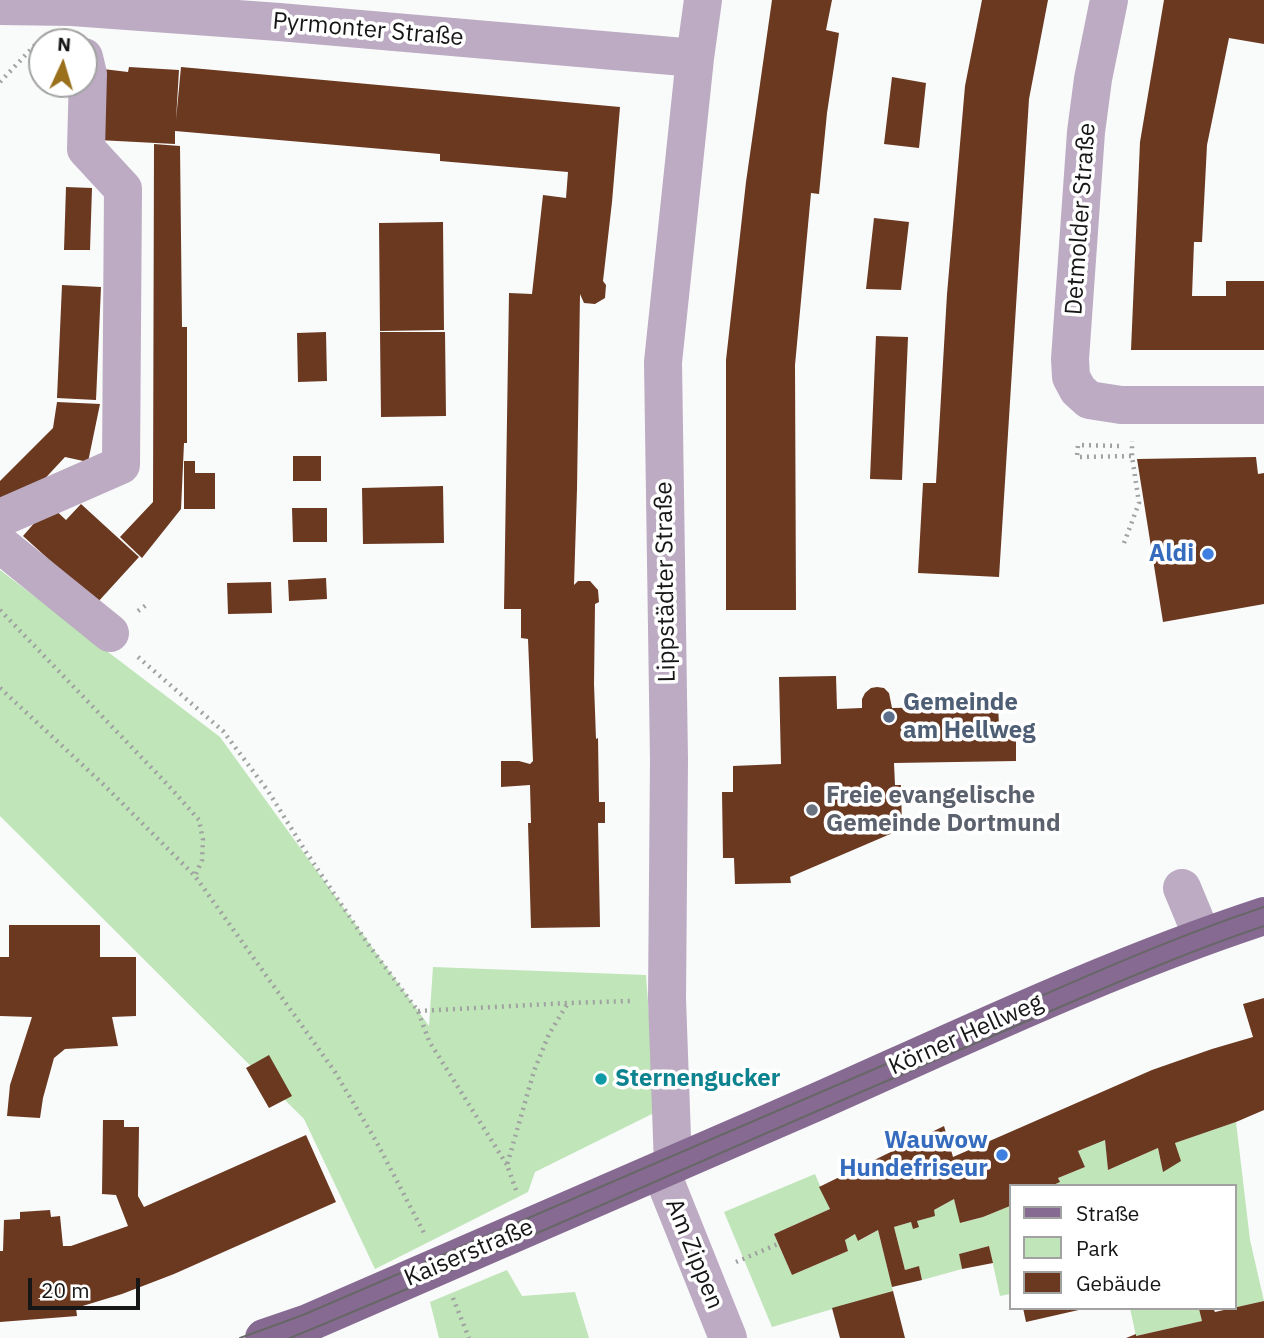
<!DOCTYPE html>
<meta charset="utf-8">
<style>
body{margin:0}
#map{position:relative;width:1264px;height:1338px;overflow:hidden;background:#f9fafa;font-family:"IBM Plex Sans",sans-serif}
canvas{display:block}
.legend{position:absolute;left:1009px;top:1184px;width:228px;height:126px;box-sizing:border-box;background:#fff;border:2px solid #a2a2a2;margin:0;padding:9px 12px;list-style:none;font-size:21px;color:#161616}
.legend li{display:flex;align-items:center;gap:14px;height:35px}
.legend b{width:35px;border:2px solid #a2a2a2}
.north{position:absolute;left:28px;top:28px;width:70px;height:70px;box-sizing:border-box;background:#fff;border:2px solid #a2a2a2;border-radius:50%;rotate:4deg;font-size:19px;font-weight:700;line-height:28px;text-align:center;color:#161616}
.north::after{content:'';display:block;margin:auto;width:24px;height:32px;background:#9a701d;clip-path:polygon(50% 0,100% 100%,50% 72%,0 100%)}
.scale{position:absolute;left:28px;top:1278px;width:112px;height:32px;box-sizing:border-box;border:4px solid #161616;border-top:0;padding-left:9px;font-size:21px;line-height:24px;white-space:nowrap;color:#161616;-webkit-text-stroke:5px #fff;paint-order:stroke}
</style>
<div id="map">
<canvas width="1264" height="1338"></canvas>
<ul class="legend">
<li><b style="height:9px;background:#876a92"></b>Straße</li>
<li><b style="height:19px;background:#bfe5b8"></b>Park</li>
<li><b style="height:19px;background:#6b3820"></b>Gebäude</li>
</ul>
<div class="north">N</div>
<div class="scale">20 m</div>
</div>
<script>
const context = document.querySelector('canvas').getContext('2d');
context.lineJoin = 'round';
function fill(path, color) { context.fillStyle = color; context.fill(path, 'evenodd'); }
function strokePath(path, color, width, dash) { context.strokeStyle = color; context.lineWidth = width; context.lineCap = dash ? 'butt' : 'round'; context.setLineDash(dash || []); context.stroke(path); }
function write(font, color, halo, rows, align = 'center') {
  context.font = font + ' "IBM Plex Sans",sans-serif'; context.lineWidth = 7; context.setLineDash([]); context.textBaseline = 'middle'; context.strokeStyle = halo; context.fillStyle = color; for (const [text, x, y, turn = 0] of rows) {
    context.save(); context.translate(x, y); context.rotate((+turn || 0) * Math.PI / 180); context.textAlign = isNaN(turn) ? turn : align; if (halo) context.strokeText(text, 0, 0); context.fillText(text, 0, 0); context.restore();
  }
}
fill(new Path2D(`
 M 0,570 L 220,737 L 429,1026 L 433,967 L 646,975 L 656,1112 L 535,1172 L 528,1192 L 375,1269 L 304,1119 L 0,816 Z
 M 1236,1122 L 1250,1240 L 1264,1301 L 1234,1308 L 1234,1186 L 1051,1186 L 1059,1182 L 1058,1178 L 1085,1167 L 1078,1151 L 1105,1140 L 1108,1170 L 1158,1148 L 1163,1171 L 1180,1161 L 1175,1143 Z
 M 815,1174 L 830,1209 L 774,1234 L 792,1275 L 848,1251 L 845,1240 L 855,1234 L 859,1241 L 878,1230 L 893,1291 L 772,1327 L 724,1212 Z
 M 954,1199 L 961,1223 L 983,1217 L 1010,1206 L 1010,1294 L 1000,1296 L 989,1246 L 959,1254 L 962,1269 L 922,1280 L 919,1266 L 905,1270 L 894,1227 L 911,1222 L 913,1228 L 918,1227 L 917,1221 L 934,1210 Z
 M 507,1270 L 522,1296 L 575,1292 L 589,1338 L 439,1338 L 430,1302 Z
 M 1130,1308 L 1201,1308 L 1199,1309 L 1202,1321 L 1136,1336 Z`), '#bfe5b8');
fill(new Path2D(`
 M 772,0 L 832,0 L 826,30 L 839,33 L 827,113 L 819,194 L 811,193 L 795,365 L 796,610 L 726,610 L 726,360 L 746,182 Z
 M 982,0 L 1048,0 L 1029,99 L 999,577 L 918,573 L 923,483 L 936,483 L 947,294 L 965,86 Z
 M 1164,0 L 1264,0 L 1264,44 L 1229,38 L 1207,145 L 1202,242 L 1194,242 L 1192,296 L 1226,296 L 1226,281 L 1264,281 L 1264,350 L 1131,350 L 1140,142 Z
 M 129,67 L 179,70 L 176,120 L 181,67 L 620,107 L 612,202 L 603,281 L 606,285 L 605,298 L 595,304 L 584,303 L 580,294 L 577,489 L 574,585 L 578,581 L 590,581 L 598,590 L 599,602 L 595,604 L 594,684 L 596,739 L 598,738 L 599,802 L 605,802 L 605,823 L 598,823 L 600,927 L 531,928 L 528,823 L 531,823 L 530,785 L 501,787 L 501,761 L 519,761 L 530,764 L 533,761 L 528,639 L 521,638 L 521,609 L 504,609 L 509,293 L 532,294 L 543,195 L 566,198 L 568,172 L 440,161 L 440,154 L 175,131 L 175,144 L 98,140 L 103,69 L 128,72 Z
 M 892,77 L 926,83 L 919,148 L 884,144 Z
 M 154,144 L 180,146 L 182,327 L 187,327 L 187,443 L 184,443 L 181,509 L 142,558 L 120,537 L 153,502 Z
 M 66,187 L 92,188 L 90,250 L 64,250 Z
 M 874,218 L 909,222 L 901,290 L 866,289 Z
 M 443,222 L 444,330 L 380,331 L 379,223 Z
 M 62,285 L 101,287 L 96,400 L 57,398 Z
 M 326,332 L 327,381 L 298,382 L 297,333 Z
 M 380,332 L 445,332 L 446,416 L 381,417 Z
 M 876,336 L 908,337 L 902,480 L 870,479 Z
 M 57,402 L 100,404 L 88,462 L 65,457 L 38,486 L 0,499 L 0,481 L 53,428 Z
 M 293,456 L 321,456 L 321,481 L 293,481 Z
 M 1256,457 L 1258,474 L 1264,473 L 1264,604 L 1163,622 L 1137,459 Z
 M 184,461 L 195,461 L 195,473 L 215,473 L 215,509 L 184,509 Z
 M 443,486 L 444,543 L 363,544 L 362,488 Z
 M 81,504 L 139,557 L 97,603 L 23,536 L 50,505 L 66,520 Z
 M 292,508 L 327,508 L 327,542 L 293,542 Z
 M 326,578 L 327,599 L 289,601 L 288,580 Z
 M 271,582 L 272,613 L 228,614 L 227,583 Z
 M 836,676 L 837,709 L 862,708 L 862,699 L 865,693 L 871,688 L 877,687 L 884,688 L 889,693 L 892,708 L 998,706 L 999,725 L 1016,724 L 1016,761 L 894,763 L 895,785 L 901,785 L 902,829 L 790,877 L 791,883 L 735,884 L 734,858 L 723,858 L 722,792 L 733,792 L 733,766 L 781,764 L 779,677 Z
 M 9,925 L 100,925 L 100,957 L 136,957 L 136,1016 L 112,1017 L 118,1046 L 65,1049 L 54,1058 L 43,1098 L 40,1118 L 7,1116 L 10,1085 L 32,1017 L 0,1016 L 0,957 L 9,957 Z
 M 1264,998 L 1264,1110 L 1236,1122 L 1175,1143 L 1181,1161 L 1163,1172 L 1158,1148 L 1108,1170 L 1105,1140 L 1078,1151 L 1085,1167 L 1058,1178 L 1060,1182 L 1051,1186 L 1010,1186 L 1010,1206 L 983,1217 L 960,1223 L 954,1199 L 934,1210 L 935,1216 L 917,1221 L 919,1227 L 913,1229 L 911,1222 L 894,1227 L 905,1270 L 919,1266 L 922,1280 L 892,1287 L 878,1230 L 858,1241 L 855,1234 L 845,1240 L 848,1251 L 792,1275 L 774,1234 L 830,1209 L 819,1187 L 944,1126 L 953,1157 L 1152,1070 L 1212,1049 L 1253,1037 L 1243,1004 Z
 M 269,1055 L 292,1096 L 269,1108 L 246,1068 Z
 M 103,1120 L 124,1120 L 124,1127 L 139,1127 L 138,1196 L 144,1207 L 306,1135 L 336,1202 L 174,1274 L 122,1294 L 76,1308 L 77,1316 L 0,1322 L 0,1251 L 3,1251 L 4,1220 L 20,1219 L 20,1212 L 50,1210 L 51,1217 L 60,1216 L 63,1246 L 71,1246 L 128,1226 L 116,1195 L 102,1194 Z
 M 989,1246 L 993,1263 L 962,1269 L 959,1254 Z
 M 893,1291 L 905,1338 L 840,1338 L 832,1308 Z
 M 1264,1301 L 1264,1338 L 1126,1338 L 1136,1334 L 1136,1336 L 1202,1321 L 1199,1309 L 1213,1308 L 1215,1312 Z
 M 1023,1308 L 1083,1308 L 1083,1309 L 1026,1322 Z`), '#6b3820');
strokePath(new Path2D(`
 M 0,82 L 35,45
 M 1119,446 L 1078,445 L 1077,457 L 1132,456
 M 1124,543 L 1139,503 L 1132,456 L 1132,441
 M 0,610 L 167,784 L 199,820 L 203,840 L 202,860 L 195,876
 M 138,611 L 149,603
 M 138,657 L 223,731 L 268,791 L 306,852 L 368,944 L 418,1011 L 429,1041 L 507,1165
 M 0,688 L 104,785 L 195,876 L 335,1072 L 376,1141 L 424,1233
 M 418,1011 L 568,1003 L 630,1001
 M 516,1190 L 507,1165 L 534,1071 L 549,1034 L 568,1003
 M 736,1262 L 778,1244
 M 453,1298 L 469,1338`), '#a0a1a1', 4.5, [2, 5]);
strokePath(new Path2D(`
 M 1109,0 L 1093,79 L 1086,132 L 1070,359 L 1071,377 L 1078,390 L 1089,400 L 1121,405 L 1264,405
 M 0,6 L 72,7 L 279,22 L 695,58
 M 0,518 L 121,465 L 123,189 L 86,149 L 88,74 L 84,57
 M 0,544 L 110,633
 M 1182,888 L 1202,936
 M 673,1165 L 667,999 L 669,760 L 663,362 L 695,58 L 703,0
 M 661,1171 L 728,1338`), '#bcabc2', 38);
strokePath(new Path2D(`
 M 264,1338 L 308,1323 C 478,1248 650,1175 821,1100 C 967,1035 1112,966 1264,916`), '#876a92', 38);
strokePath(new Path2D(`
 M 240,1338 L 303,1315 C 505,1229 706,1142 907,1055 C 1025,1004 1142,948 1264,907
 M 290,1338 C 514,1246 735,1145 959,1050 C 1060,1008 1160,961 1264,926`), '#676767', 2);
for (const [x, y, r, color] of [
 [1208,554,7,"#3f7fe0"],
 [889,717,7,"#5c6f8a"],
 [812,810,7,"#6b7280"],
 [601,1079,7,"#0f9aa8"],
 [1002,1155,7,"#3f7fe0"]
]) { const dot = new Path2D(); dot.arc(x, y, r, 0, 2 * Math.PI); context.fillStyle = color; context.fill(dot); strokePath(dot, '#fff', 2.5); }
write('24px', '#161616', '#fff', [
 ["Pyrmonter Straße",368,30,5],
 ["Detmolder Straße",1081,219,-86],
 ["Lippstädter Straße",666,582,-91],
 ["Körner Hellweg",966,1035,-24],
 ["Kaiserstraße",469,1253,-23],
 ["Am Zippen",694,1254,68]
]);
write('bold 24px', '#366cbe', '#fff', [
 ["Aldi",1194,554],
 ["Wauwow",988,1141],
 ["Hundefriseur",988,1169]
], 'right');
write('bold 24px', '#4e5e75', '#fff', [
 ["Gemeinde",903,703],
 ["am Hellweg",903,731]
], 'left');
write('bold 24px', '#5b616d', '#fff', [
 ["Freie evangelische",826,796],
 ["Gemeinde Dortmund",826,824]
], 'left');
write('bold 24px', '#0d838f', '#fff', [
 ["Sternengucker",615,1079]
], 'left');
</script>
